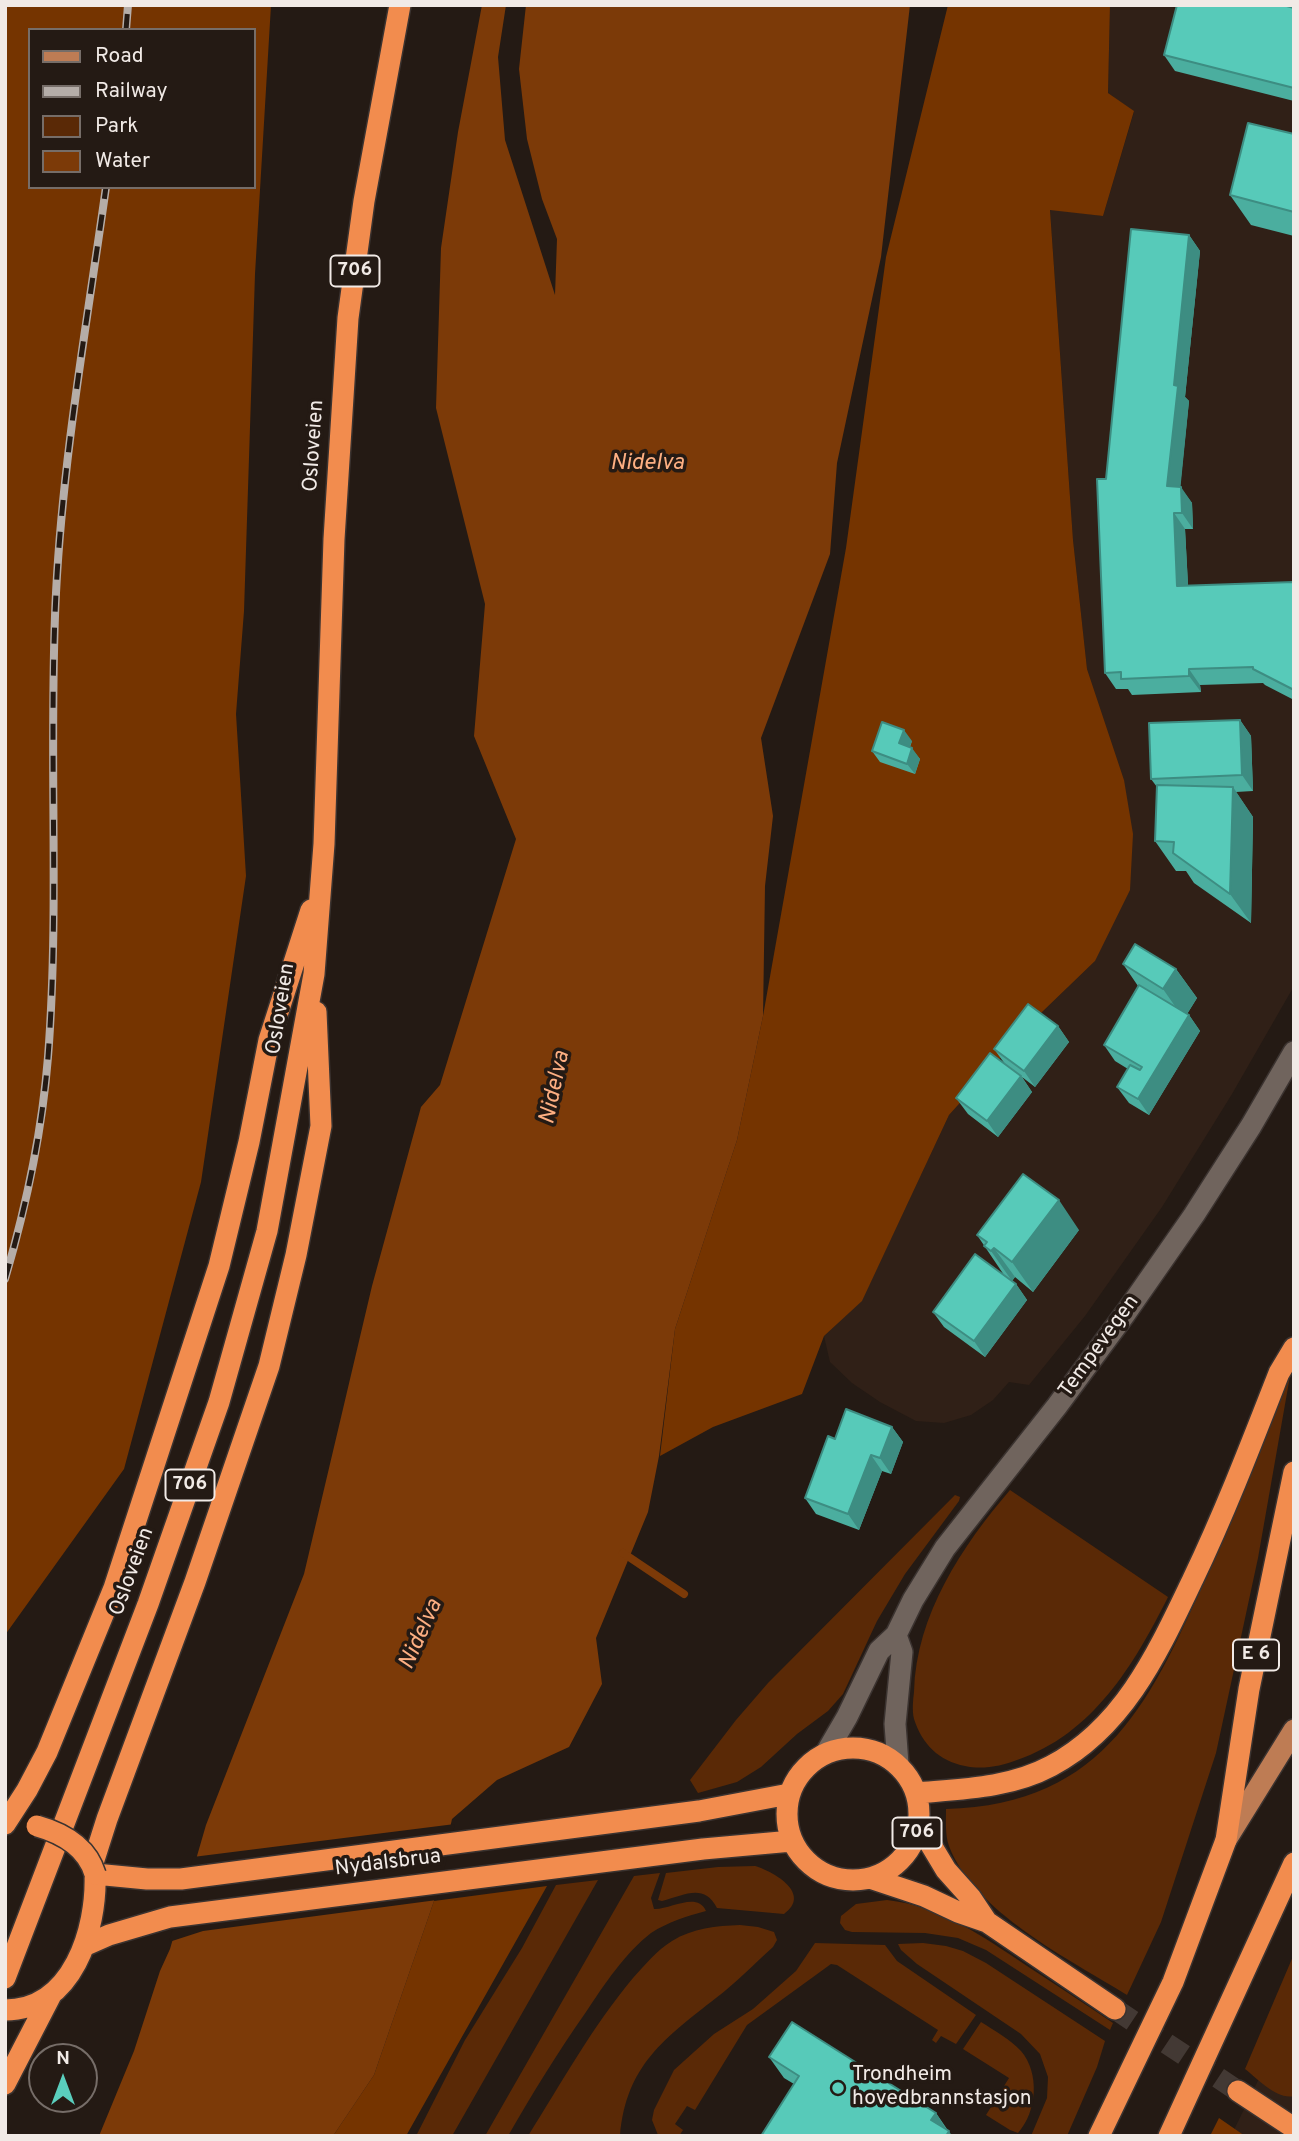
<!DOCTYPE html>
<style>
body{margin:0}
#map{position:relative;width:1299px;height:2141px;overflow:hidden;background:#241a14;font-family:Overpass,sans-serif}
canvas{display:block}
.frame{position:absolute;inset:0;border:7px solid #f1eae6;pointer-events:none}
.legend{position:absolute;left:28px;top:28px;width:228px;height:161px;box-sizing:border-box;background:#241a14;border:2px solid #766d68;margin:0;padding:9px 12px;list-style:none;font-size:21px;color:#f1eae6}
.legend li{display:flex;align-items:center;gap:14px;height:35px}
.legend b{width:35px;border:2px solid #766d68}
.north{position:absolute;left:28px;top:2043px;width:70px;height:70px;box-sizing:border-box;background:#241a14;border:2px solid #766d68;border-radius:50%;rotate:0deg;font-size:19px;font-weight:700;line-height:28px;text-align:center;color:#f1eae6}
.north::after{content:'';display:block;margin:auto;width:24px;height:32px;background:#5acebd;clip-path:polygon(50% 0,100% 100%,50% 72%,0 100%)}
</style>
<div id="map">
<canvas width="1299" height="2141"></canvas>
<div class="frame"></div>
<ul class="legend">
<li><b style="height:9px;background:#be7c54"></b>Road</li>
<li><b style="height:9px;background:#b5ada8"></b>Railway</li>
<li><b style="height:19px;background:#5a2906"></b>Park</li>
<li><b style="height:19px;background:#7c3a08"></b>Water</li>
</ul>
<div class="north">N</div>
</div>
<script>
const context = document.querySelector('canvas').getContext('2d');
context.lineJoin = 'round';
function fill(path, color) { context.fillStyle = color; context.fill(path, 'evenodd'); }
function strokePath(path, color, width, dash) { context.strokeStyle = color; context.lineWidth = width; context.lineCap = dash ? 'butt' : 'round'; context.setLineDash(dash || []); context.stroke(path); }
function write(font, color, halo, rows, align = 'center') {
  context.font = font + ' Overpass,sans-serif'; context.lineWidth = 7; context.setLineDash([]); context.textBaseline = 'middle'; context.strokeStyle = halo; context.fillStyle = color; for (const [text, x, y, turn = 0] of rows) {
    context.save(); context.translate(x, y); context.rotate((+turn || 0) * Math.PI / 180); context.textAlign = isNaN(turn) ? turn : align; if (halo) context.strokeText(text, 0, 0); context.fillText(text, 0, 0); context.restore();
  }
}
fill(new Path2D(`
 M 1110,5 L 1294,5 L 1294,986 L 1232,1094 L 1162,1207 L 1085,1316 L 1029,1385 L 1009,1382 L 993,1400 L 971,1415 L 944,1423 L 916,1421 L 880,1402 L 852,1383 L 830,1362 L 824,1336 L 862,1300 L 949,1115 L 1041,1013 L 1095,961 L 1124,780 L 1087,669 L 1073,540 L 1050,209 L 1103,216 L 1134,112 L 1108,93 Z
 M 1294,2007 L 1294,2136 L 1231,2136 Z`), '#302017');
fill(new Path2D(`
 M 1290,1376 L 1258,1558 L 1216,1753 L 1161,1922 L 1127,1995 C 1069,1959 974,1912 949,1846 C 945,1835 946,1821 946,1809 C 1107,1805 1153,1697 1210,1568 C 1238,1504 1265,1441 1290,1376 Z
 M 1010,1490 L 1168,1597 C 1134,1665 1093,1734 1017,1760 C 1002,1766 982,1770 965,1766 C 939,1761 922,1744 914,1719 C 912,1711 913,1700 914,1692 C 916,1615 962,1546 1010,1490 Z
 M 955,1495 L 960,1497 L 959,1501 L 905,1574 L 877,1621 L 843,1694 L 828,1711 L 797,1734 L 761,1767 L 737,1782 L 698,1793 L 690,1780 L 736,1720 L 768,1683 Z
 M 755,1866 C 775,1872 812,1894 784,1914 L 717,1908 C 704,1883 685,1895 662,1901 L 658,1900 L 666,1873 L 718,1867 Z
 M 660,1873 L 651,1898 L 654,1909 C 670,1910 697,1891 706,1911 C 687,1916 668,1922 651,1933 C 625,1953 604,1985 586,2012 C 558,2052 532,2094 508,2136 L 485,2136 L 634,1876 Z
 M 598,1880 L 452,2136 L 416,2136 L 465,2040 L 522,1948 L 556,1885 Z
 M 887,1900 C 940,1906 984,1937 1027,1966 C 1056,1985 1085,2004 1113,2023 L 1110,2030 L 986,1950 L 958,1938 L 925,1933 L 852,1932 L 845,1930 L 840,1923 L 841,1916 L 856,1904 Z
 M 740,1925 L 758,1927 L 774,1932 L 777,1940 L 773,1947 C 754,1964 736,1983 716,1998 C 665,2038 626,2065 620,2136 L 528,2136 C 562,2082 592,2027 633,1978 C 645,1965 657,1950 672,1941 C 693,1928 716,1926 740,1925 Z
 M 815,1943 L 885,1945 L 897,1961 L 976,2015 L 956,2044 L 941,2036 L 936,2043 L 932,2040 L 938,2030 L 837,1965 L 831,1964 L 747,2025 L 695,2110 L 687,2106 L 675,2124 L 683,2130 L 679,2136 L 658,2135 L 652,2120 L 654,2110 L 674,2070 L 714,2034 L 753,2009 L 796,1971 Z
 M 923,1943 L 946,1946 L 963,1951 L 986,1963 L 1105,2041 L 1097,2067 L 1067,2136 L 1031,2136 L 1047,2098 L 1048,2077 L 1040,2054 L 1021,2034 L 917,1964 L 901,1950 L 898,1944 Z
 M 1294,1954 L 1294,2096 C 1277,2100 1258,2079 1245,2069 Z
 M 981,2022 C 995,2031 1010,2039 1021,2051 C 1040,2073 1037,2112 1018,2133 L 1010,2130 L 986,2115 L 1009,2078 L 963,2049 Z`), '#5a2906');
fill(new Path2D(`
 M 5,5 L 271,5 L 255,274 L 244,611 L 236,714 L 246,876 L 201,1182 L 124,1469 L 5,1635 ZM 30,30 L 254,30 L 254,187 L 30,187 Z
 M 948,5 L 1110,5 L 1108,93 L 1134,111 L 1103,216 L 1050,210 L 1073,540 L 1087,669 L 1124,780 L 1133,834 L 1130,890 L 1095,961 L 1041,1013 L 949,1115 L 862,1301 L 824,1336 L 802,1394 L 713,1427 L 660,1456 L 675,1329 L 737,1140 L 763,1016 L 846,548 L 886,257 Z
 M 547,1886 L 406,2136 L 333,2136 L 374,2075 L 434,1901 Z
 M 1219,2118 L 1245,2136 L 1210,2136 Z`), '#753400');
fill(new Path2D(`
 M 482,5 L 506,5 L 498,57 L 505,140 L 555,295 L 557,239 L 542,199 L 527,139 L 519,69 L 526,5 L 910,5 L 881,257 L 837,463 L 830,554 L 761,738 L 773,816 L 765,886 L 763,1016 L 737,1140 L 675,1329 L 659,1456 L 648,1512 L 596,1638 L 602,1684 L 569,1747 L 497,1780 L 452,1819 L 434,1901 L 374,2075 L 333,2136 L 99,2136 L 134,2051 L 160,1971 L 170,1949 L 206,1825 L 304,1574 L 372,1286 L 421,1107 L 440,1085 L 516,839 L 474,736 L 485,604 L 436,408 L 441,248 L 458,132 Z`), '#7c3a08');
fill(new Path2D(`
 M 455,1824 L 437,1900 L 203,1931 L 169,1942 L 193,1857 Z`), '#241a14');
strokePath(new Path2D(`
 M 623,1553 L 684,1594`), '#7c3a08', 8);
strokePath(new Path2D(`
 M 1115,2009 L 1238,2091`), '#433934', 21, [21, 10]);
const minor = new Path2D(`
 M 896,1635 L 902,1652 L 895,1724 L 898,1764
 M 826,1753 L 847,1717 L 879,1651 L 896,1635 L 913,1600 L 945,1548 L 1057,1406 L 1125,1314 L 1194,1215 L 1251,1126 L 1294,1052`);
const major = new Path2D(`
 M 1226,1840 L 1294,1730`);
const highway = new Path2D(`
 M787 1814a66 66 0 1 1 132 0a66 66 0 1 1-132 0Z
 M 917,1793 C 962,1789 1010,1788 1051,1766 C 1125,1727 1159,1650 1193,1579 C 1225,1512 1252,1442 1279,1373 L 1294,1348
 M 5,1824 L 27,1790 L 47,1752 L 114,1588 L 219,1266 L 249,1142 L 269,1040 L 311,910
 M 919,1825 L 946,1870 L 971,1898 L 987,1922
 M 92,1866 L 107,1819 L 195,1582 L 269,1366 L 296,1255 L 321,1126 L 316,1012
 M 870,1878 L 924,1896 L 958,1912 L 987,1922 L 1115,2009
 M 84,1946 L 109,1935 L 170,1917 L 703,1849 L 792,1841
 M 5,1978 L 148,1604 L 219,1402 L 267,1231 L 314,974 L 324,844 L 334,539 L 348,318 L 364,201 L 400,5
 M 5,2010 C 73,2010 97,1929 95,1874 L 147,1879 L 181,1879 L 699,1811 L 789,1794
 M 5,2084 L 51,1995
 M 1238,2091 L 1294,2128
 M 1099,2136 L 1173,1982 L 1226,1840 L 1249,1689 L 1294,1472
 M 1169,2136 L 1294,1863`);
strokePath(minor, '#3b3330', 24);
strokePath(major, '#3b3330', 24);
strokePath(highway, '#3b3330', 24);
strokePath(minor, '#70645d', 21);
strokePath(major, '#be7c54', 21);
strokePath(highway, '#f28c4e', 21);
const rail = new Path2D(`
 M 126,30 L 128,5
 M 5,1279 C 26,1207 42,1133 48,1057 C 60,903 48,748 56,593 C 63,456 87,323 106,187`);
strokePath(rail, '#b5ada8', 8);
strokePath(rail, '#241a14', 5, [16]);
const highwayBridge = new Path2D(`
 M 37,1826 C 62,1833 87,1847 95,1874`);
strokePath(highwayBridge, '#3b3330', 24, []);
strokePath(highwayBridge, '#f28c4e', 21);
fill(new Path2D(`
 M 1294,8 L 1294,101 L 1175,71 L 1164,55 Z
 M 1294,134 L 1294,236 L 1251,225 L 1230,195 Z
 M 1189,235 L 1200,251 L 1185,397 L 1189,401 L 1180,487 L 1192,503 L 1193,529 L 1185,529 L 1188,586 L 1294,582 L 1294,700 L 1265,685 L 1263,683 L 1200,685 L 1201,692 L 1132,695 L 1128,689 L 1116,689 L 1105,673 L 1106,479 Z
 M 1240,720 L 1251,736 L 1253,791 L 1236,792 L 1253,817 L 1251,923 L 1194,883 L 1186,871 L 1176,871 L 1155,841 L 1157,787 L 1151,779 Z
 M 912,741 L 910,747 L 920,759 L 915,774 L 880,762 L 872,751 Z
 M 1123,964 L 1176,969 L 1197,998 L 1187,1014 L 1189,1015 L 1200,1031 L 1149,1115 L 1129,1103 L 1117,1087 L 1128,1069 L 1115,1061 L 1104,1045 L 1138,986 Z
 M 1058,1026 L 1069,1042 L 1035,1087 L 1022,1077 L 1032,1092 L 998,1137 L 968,1114 L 956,1098 L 1005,1064 L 994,1049 Z
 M 1079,1230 L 1033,1292 L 1015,1277 L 1012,1281 L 1016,1284 L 1027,1300 L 985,1357 L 944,1327 L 933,1312 L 1004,1275 L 977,1235 Z
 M 892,1427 L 903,1442 L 891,1474 L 882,1471 L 859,1530 L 816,1514 L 805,1498 L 835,1439 Z
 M 769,2057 L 936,2113 L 947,2129 L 794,2084 L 784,2078 Z`), '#4bae9f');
fill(new Path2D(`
 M 1189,235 L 1200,251 L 1185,397 L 1189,401 L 1179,502 L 1167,486 L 1174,385 Z
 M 1181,487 L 1192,503 L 1193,529 L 1182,513 Z
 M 1174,513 L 1185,529 L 1189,602 L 1177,586 Z
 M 1189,669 L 1200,685 L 1201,692 L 1189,676 Z
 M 1240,720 L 1251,736 L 1253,791 L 1242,775 Z
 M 904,730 L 912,741 L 907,754 L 899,743 Z
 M 912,748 L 920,759 L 915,774 L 907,764 Z
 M 1233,787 L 1253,817 L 1251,923 L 1230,894 Z
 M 1176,969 L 1197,998 L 1184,1019 L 1163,989 Z
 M 1189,1015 L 1200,1031 L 1149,1115 L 1138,1099 Z
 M 1058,1026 L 1069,1042 L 1035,1087 L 1024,1071 Z
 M 1021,1076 L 1032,1092 L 998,1137 L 987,1121 Z
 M 1059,1200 L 1079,1230 L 1033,1292 L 1012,1262 Z
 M 994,1248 L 1015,1277 L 1012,1281 L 991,1251 Z
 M 1016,1284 L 1027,1300 L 985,1357 L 974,1341 Z
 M 892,1427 L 903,1442 L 891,1474 L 880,1458 Z
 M 871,1455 L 882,1471 L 859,1530 L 848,1514 Z
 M 936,2113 L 948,2132 L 949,2131 L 952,2136 L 943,2136 L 931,2120 Z`), '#3d8d82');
const building = new Path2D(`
 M 1177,5 L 1283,5 L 1294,8 L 1294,88 L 1164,55 Z
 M 1248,123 L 1294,134 L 1294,212 L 1230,195 Z
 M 1131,229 L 1189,235 L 1174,385 L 1178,386 L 1167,486 L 1181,487 L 1182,513 L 1174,513 L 1177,586 L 1294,582 L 1294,690 L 1253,669 L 1253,667 L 1189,669 L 1189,676 L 1121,679 L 1121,672 L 1105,673 L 1097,479 L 1106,479 Z
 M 1240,720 L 1242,775 L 1151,779 L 1149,723 Z
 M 882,722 L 904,730 L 899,743 L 912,748 L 907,764 L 872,751 Z
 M 1157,785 L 1233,787 L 1230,894 L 1173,853 L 1174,842 L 1155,841 Z
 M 1135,944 L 1176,969 L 1163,989 L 1123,964 Z
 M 1139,985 L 1189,1015 L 1138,1099 L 1117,1087 L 1130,1065 L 1140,1070 L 1142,1067 L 1104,1045 Z
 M 1028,1004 L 1058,1026 L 1024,1071 L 994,1049 Z
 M 990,1053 L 1021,1076 L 987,1121 L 956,1098 Z
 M 1023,1174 L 1059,1200 L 1012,1262 L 994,1248 L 991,1251 L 984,1246 L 987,1242 L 977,1235 Z
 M 975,1254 L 1016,1284 L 974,1341 L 933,1312 Z
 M 846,1409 L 892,1427 L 880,1458 L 871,1455 L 848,1514 L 805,1498 L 828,1436 L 835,1439 Z
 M 792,2022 L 936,2113 L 931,2120 L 949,2131 L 946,2136 L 761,2136 L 799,2076 L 769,2057 Z`);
fill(building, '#57cab9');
strokePath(building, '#3d8d82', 2);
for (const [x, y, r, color] of [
 [838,2088,7,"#5acebd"]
]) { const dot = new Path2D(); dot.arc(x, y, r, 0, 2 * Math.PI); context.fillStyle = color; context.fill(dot); strokePath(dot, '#241a14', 2.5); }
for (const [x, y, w] of [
 [355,271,49],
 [190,1485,49],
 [1256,1655,46],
 [917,1833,49]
]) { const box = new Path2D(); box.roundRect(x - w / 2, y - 15.5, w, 31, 5); context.fillStyle = '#241a14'; context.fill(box); strokePath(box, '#f1eae6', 2); }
write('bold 19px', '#f1eae6', null, [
 ["706",355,271],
 ["706",190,1485],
 ["E 6",1256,1655],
 ["706",917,1833]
]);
write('21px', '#f1eae6', '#241a14', [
 ["Osloveien",315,446,-86],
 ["Osloveien",282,1009,-81],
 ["Tempevegen",1100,1347,-54],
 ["Osloveien",133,1572,-70],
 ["Nydalsbrua",388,1864,-7]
]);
write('21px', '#f1eae6', '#241a14', [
 ["Trondheim",852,2076],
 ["hovedbrannstasjon",852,2100]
], 'left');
write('italic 23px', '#fdaf82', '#241a14', [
 ["Nidelva",647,464],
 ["Nidelva",556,1088,-78],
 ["Nidelva",422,1635,-66]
]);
</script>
